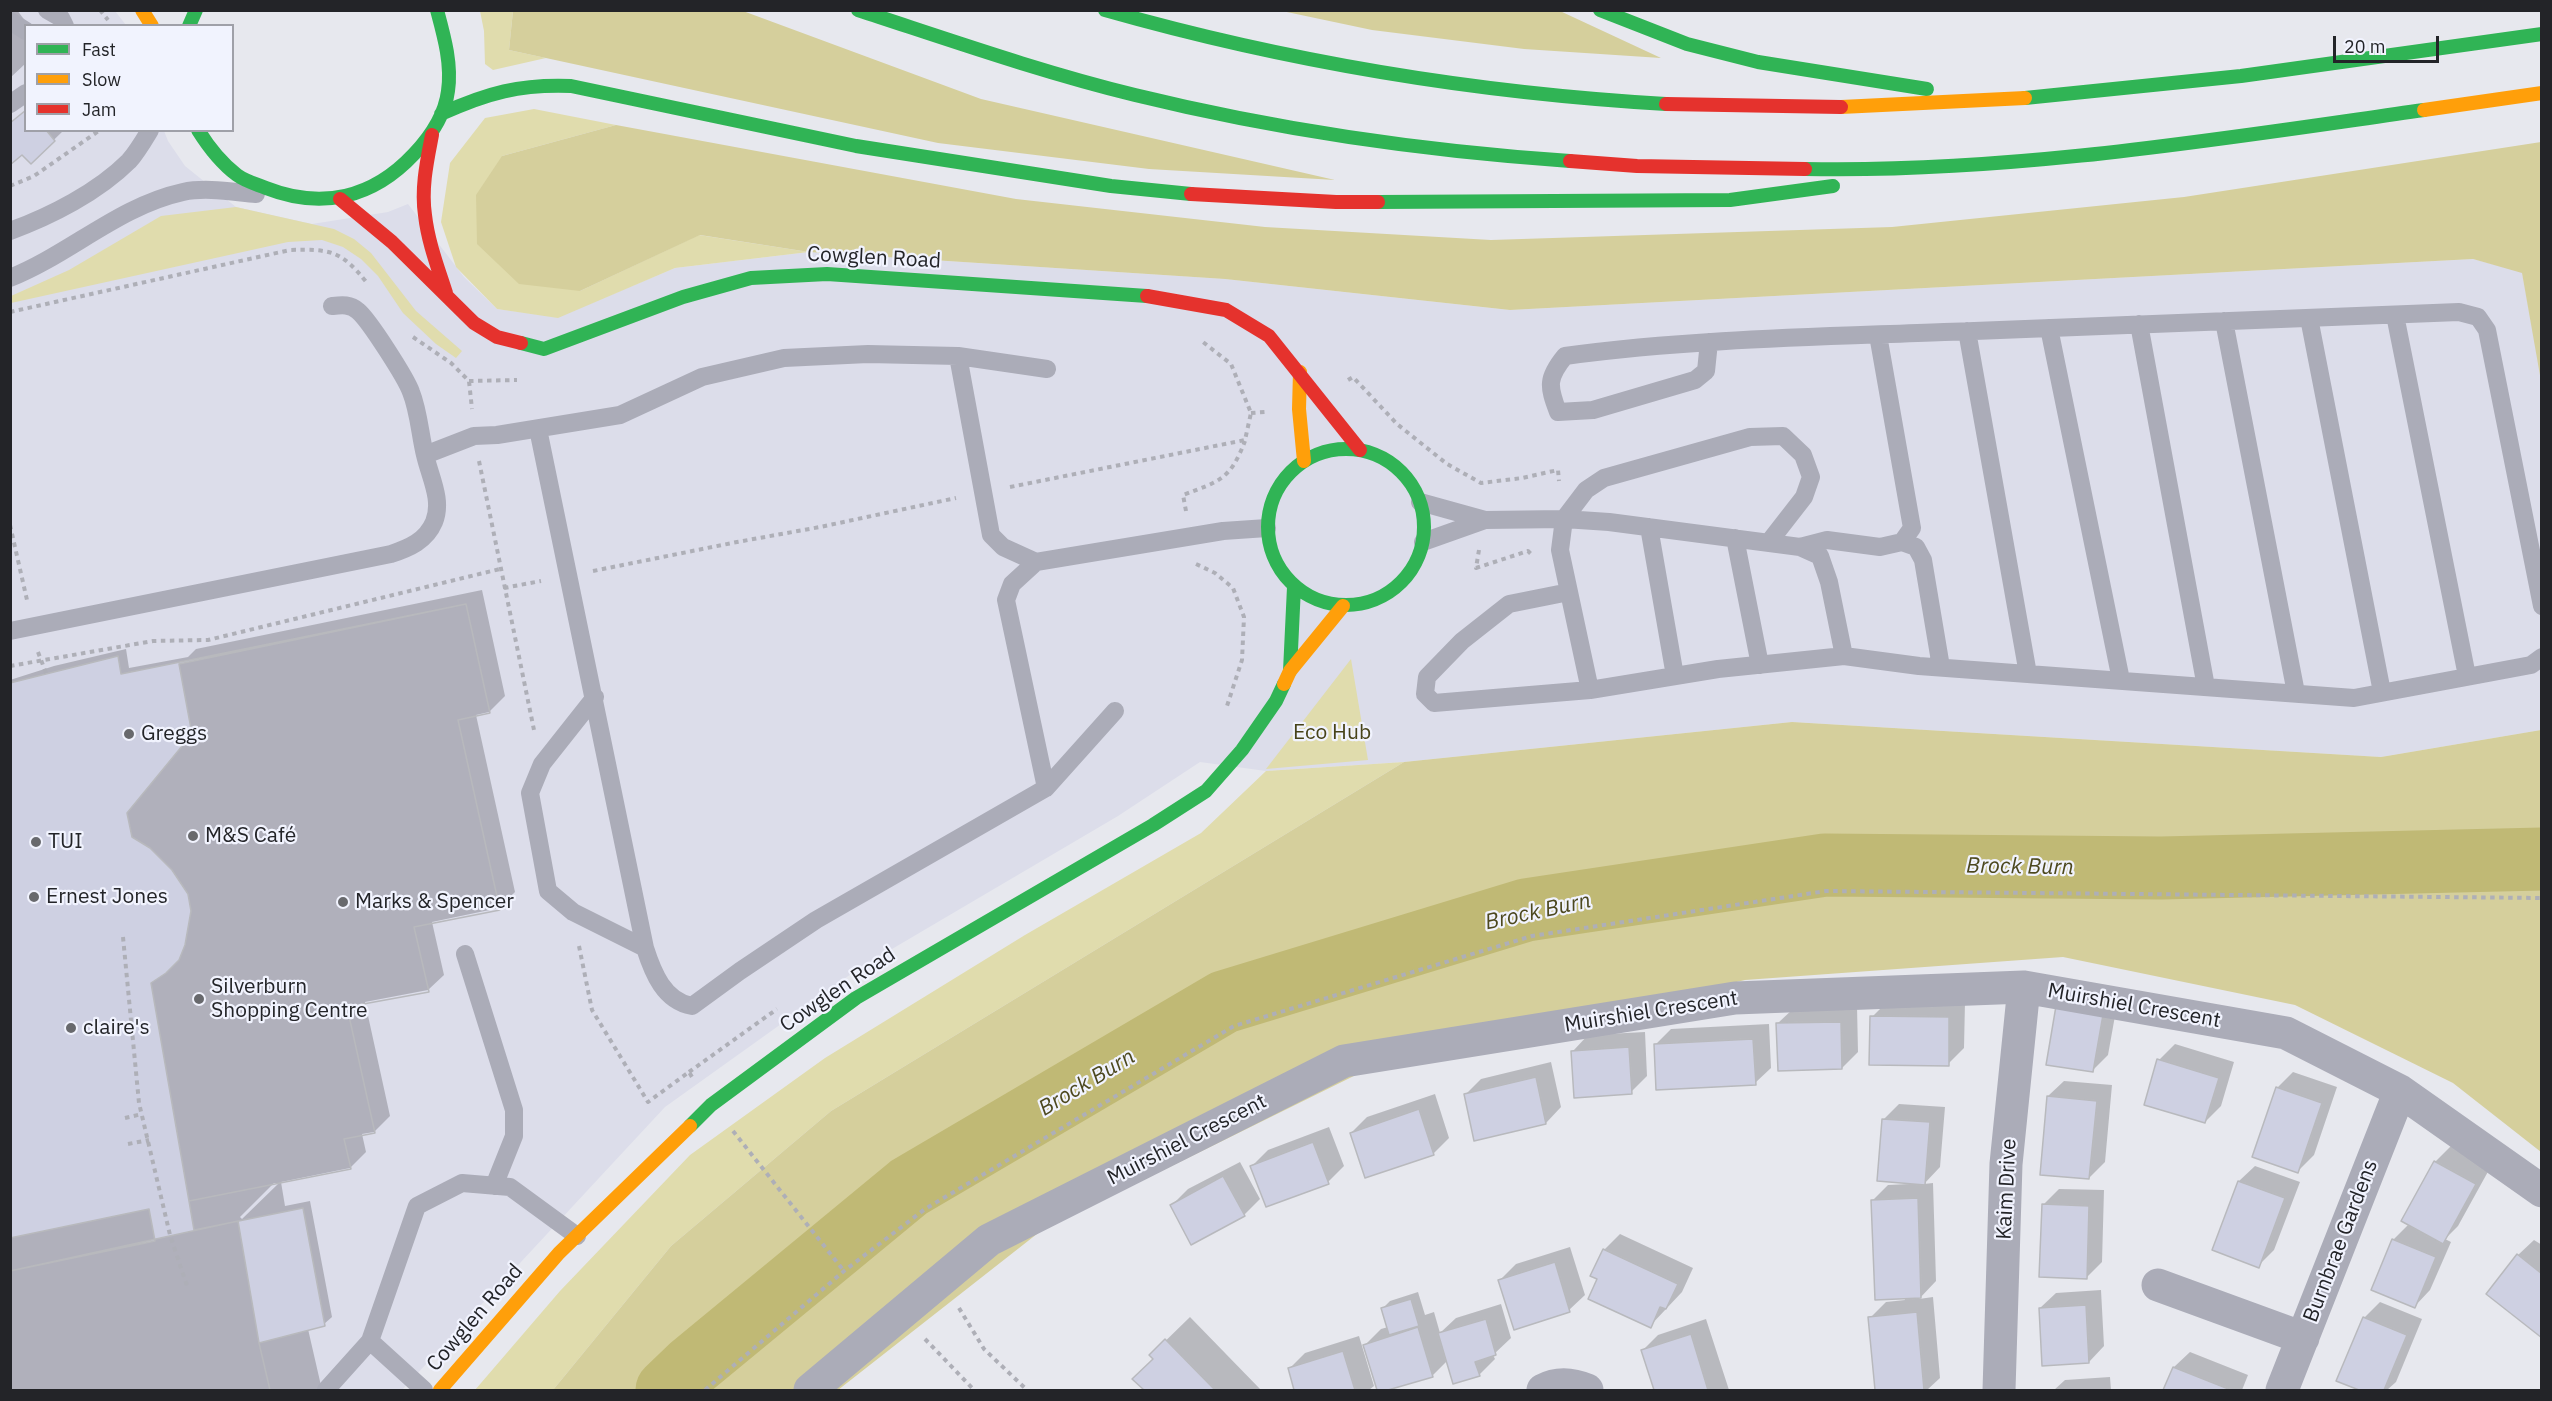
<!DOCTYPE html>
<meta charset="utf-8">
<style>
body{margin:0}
#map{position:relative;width:2552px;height:1401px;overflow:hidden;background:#e7e8ee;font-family:"IBM Plex Sans",sans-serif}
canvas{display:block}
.frame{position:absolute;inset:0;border:12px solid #232428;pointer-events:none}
.legend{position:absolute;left:24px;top:24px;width:210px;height:108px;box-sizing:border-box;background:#f1f3fe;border:2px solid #9fa0a8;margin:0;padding:8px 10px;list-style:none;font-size:18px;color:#232428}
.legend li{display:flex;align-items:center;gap:12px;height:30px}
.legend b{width:30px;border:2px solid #9fa0a8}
.scale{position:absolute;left:2333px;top:36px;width:106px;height:27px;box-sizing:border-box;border:3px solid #232428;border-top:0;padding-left:8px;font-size:18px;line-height:21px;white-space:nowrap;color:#232428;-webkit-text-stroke:4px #f1f3fe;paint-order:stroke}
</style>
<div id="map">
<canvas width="2552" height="1401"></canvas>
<div class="frame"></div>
<ul class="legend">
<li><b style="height:8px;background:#30b455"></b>Fast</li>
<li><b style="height:8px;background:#ff9f0a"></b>Slow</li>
<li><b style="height:8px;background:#e5322d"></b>Jam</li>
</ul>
<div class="scale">20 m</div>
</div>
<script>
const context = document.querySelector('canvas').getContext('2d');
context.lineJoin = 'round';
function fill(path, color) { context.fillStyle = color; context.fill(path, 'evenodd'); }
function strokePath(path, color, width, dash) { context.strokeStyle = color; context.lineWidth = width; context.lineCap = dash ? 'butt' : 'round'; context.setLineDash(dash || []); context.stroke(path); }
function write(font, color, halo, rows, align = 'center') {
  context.font = font + ' "IBM Plex Sans",sans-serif'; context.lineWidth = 4.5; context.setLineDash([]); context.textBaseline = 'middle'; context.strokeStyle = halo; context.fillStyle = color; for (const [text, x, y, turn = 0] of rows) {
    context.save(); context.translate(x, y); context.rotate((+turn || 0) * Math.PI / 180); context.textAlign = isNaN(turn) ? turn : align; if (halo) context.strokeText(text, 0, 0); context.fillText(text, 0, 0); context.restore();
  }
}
fill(new Path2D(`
 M 10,11 L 115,11 L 126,25 L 26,26 L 26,130 L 164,131 L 168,141 L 185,166 L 236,207 L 312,224 L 388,212 L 408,204 L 464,277 L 497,309 L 558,317 L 675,268 L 809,252 L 1225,279 L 1510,310 L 2473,259 L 2522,272 L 2542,381 L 2541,730 L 2381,757 L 1792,722 L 1404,762 L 1266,771 L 1200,762 L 1118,816 L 858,969 L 665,1107 L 402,1390 L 11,1390 Z`), '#dcddea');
fill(new Path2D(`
 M 480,11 L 513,11 L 509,50 L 546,58 L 493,70 L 485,64 L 484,31 Z
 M 534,109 L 616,125 L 502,156 L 580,291 L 699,235 L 809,252 L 675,268 L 558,318 L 497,309 L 456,267 L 441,222 L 450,163 L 485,118 Z
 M 236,207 L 334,229 L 354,239 L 371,253 L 416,311 L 462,351 L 456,358 L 436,344 L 403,313 L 378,276 L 361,259 L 343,247 L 322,240 L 288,242 L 11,303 L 11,296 L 69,270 L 161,216 Z
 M 1351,659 L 1368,760 L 1266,769 Z
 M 1404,762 L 831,1111 L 671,1246 L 553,1390 L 475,1390 L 560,1291 L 690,1155 L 825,1058 L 1025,935 L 1201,833 L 1266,771 Z`), '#e0dcad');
fill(new Path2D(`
 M 513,11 L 743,11 L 981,99 L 1335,180 L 1149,169 L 938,143 L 509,50 Z
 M 1282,11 L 1560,11 L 1661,58 L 1524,49 L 1372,30 Z
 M 616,125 L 1016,199 L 1265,227 L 1491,240 L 1892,227 L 2184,197 L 2541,142 L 2541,381 L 2522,273 L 2473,259 L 1510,310 L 1225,279 L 809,252 L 700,235 L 580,291 L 519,284 L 477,244 L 476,195 L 502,156 Z
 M 1792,722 L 2381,757 L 2541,730 L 2541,1152 L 2453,1083 L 2295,1005 L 2063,957 L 1745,980 L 1368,1069 L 1042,1230 L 838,1390 L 553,1390 L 671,1246 L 831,1111 L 1404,762 Z`), '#d5cf9c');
fill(new Path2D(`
 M 10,10 L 17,10 L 29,26 L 26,26 L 26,63 L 10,78 Z
 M 26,110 L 26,130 L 64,130 L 31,162 L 10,124 Z
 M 482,590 L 505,696 L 489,712 L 476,715 L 515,892 L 499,908 L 432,922 L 444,975 L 428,990 L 365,1002 L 390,1116 L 374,1132 L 362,1134 L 366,1152 L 350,1168 L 281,1182 L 285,1206 L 310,1201 L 332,1317 L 324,1324 L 308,1329 L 322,1390 L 10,1390 L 10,680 L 54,666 L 126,649 L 129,668 L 188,657 L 196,649 ZM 274,1183 L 279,1183 L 242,1219 L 240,1217 Z
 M 2073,991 L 2118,999 L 2108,1055 L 2092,1071 Z
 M 1888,1001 L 1965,1002 L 1964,1048 L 1948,1064 L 1872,1017 Z
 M 1857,1006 L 1858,1052 L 1842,1068 L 1778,1023 L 1794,1008 Z
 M 1769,1024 L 1771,1068 L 1755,1083 L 1656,1044 L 1671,1029 Z
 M 1645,1032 L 1647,1076 L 1631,1092 L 1573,1051 L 1588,1035 Z
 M 2175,1044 L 2234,1062 L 2221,1106 L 2205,1122 L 2159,1060 Z
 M 1551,1062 L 1561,1107 L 1546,1123 L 1465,1095 L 1481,1079 Z
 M 2293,1072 L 2337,1087 L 2314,1155 L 2298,1171 L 2277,1088 Z
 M 2064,1081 L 2112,1085 L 2105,1162 L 2089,1178 L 2048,1096 Z
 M 1435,1094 L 1449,1138 L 1433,1154 L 1351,1133 L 1367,1117 Z
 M 1899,1104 L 1945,1107 L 1940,1167 L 1924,1184 L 1933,1183 L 1936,1281 L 1919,1299 L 1933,1297 L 1940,1378 L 1927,1390 L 1876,1390 L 1870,1318 L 1886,1302 L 1905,1300 L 1872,1201 L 1888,1185 L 1909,1184 L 1883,1120 Z
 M 1329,1127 L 1344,1166 L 1328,1182 L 1252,1166 L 1268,1150 Z
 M 2451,1146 L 2490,1168 L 2458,1226 L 2445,1239 L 2451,1242 L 2430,1290 L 2415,1306 L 2393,1240 L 2409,1224 L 2435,1162 Z
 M 1240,1162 L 1260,1199 L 1244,1215 L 1172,1205 L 1188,1189 Z
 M 2255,1166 L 2300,1182 L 2274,1250 L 2258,1266 L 2239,1181 Z
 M 2059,1189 L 2104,1190 L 2102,1262 L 2086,1278 L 2043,1205 Z
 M 1620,1234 L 1693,1268 L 1682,1292 L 1650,1326 L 1599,1279 L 1604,1250 Z
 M 2534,1240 L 2542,1245 L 2542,1336 L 2518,1255 Z
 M 1570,1247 L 1585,1295 L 1569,1310 L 1500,1280 L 1516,1264 Z
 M 2101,1290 L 2104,1346 L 2089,1362 L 2040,1308 L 2056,1293 Z
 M 1418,1292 L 1425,1315 L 1434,1312 L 1440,1333 L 1456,1318 L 1501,1304 L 1511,1338 L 1493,1355 L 1495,1359 L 1479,1375 L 1448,1360 L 1433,1375 L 1379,1390 L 1365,1345 L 1381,1329 L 1388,1327 L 1383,1308 L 1390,1301 Z
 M 2380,1302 L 2422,1319 L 2396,1382 L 2387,1390 L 2363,1390 L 2338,1380 L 2364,1318 Z
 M 1190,1317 L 1261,1390 L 1146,1390 L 1135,1379 L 1155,1359 L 1151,1355 Z
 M 1706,1319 L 1729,1390 L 1655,1390 L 1642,1351 L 1658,1335 Z
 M 1359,1336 L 1374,1386 L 1369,1390 L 1296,1390 L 1289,1369 L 1305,1353 Z
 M 2190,1352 L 2248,1375 L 2242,1390 L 2165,1390 L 2174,1367 Z
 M 2110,1377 L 2111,1390 L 2054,1390 L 2065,1380 Z`), '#0003');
strokePath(new Path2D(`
 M 667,1390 L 692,1366 L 909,1187 L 1224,1002 L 1526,910 L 1825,865 L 2161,868 L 2542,859`), '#c0b975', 63);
const building = new Path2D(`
 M 26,110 L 26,130 L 46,130 L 55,141 L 31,164 L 22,155 L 10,165 L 10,123 Z
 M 466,604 L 490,713 L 458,720 L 500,910 L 414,927 L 429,992 L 347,1007 L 375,1133 L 344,1139 L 351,1169 L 189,1201 L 194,1230 L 303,1208 L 325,1326 L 259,1343 L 270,1390 L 10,1390 L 10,1271 L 155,1241 L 149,1209 L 10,1238 L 10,683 L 118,656 L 121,674 Z
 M 466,604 L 490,713 L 458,720 L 500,910 L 414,927 L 429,992 L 347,1007 L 375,1133 L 344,1139 L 351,1169 L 189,1201 L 151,983 L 166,973 L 179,960 L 185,945 L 191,911 L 188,894 L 172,870 L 150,848 L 132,837 L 127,813 L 192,734 L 179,664 Z
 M 2056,1006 L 2103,1015 L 2093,1072 L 2046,1065 Z
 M 1870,1016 L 1949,1017 L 1949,1066 L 1869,1065 Z
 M 1841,1022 L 1842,1069 L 1778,1071 L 1776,1023 Z
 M 1753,1039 L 1756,1085 L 1656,1090 L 1654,1044 Z
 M 1629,1047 L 1632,1094 L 1574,1098 L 1571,1051 Z
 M 2157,1059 L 2219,1078 L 2205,1123 L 2144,1105 Z
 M 1536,1077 L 1546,1124 L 1474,1141 L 1464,1094 Z
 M 2276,1087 L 2322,1103 L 2298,1173 L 2252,1157 Z
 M 2047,1096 L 2097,1101 L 2089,1179 L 2040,1175 Z
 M 1419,1109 L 1434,1155 L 1365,1178 L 1350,1133 Z
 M 1882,1119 L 1930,1122 L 1925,1185 L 1877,1181 Z
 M 1313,1142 L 1329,1184 L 1266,1207 L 1250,1166 Z
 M 2434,1161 L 2476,1184 L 2443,1244 L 2401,1221 Z
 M 1223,1176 L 1245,1216 L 1191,1245 L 1170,1205 Z
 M 2238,1181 L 2285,1198 L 2259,1268 L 2212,1250 Z
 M 1918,1198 L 1921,1298 L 1875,1300 L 1871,1200 Z
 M 2042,1204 L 2089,1206 L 2087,1279 L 2039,1277 Z
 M 238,1221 L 259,1343 L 270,1390 L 10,1390 L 10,1271 Z
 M 2392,1239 L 2436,1257 L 2415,1308 L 2371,1290 Z
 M 1603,1249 L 1678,1284 L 1666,1309 L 1660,1307 L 1651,1328 L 1588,1299 L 1597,1279 L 1590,1276 Z
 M 2517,1254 L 2542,1274 L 2542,1338 L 2486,1294 Z
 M 1555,1262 L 1570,1312 L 1514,1330 L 1498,1280 Z
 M 1411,1299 L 1419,1326 L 1389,1335 L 1381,1308 Z
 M 2086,1305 L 2089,1363 L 2042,1366 L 2039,1308 Z
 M 1917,1312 L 1924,1390 L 1875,1390 L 1868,1317 Z
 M 2363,1317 L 2407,1335 L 2384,1390 L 2359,1390 L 2336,1381 Z
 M 1486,1319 L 1496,1355 L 1475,1362 L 1480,1376 L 1453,1384 L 1438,1333 Z
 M 1418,1327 L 1433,1377 L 1388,1390 L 1377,1390 L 1363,1345 Z
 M 1691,1334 L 1708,1390 L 1654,1390 L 1641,1350 Z
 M 1165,1339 L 1215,1390 L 1144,1390 L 1132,1379 L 1153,1359 L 1149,1355 Z
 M 1343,1351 L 1355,1390 L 1294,1390 L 1288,1368 Z
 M 2173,1367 L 2231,1390 L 2163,1390 Z`);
fill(building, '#ced0e2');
strokePath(building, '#b8b9bd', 1.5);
strokePath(new Path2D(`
 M 100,10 L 108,20
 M 10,186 L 34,176 L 100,130
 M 10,312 L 290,250 C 330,249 341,250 367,283
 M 413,337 L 451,363 L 469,381 L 472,409
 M 1348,380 L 1353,377 L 1397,424 L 1447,464 L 1481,483 L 1522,478 L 1558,470 L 1559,481
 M 469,381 L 517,380
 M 1251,413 L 1265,412
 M 479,461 L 534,730
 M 1010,487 L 1245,440 L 1251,413 L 1231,364 L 1203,342
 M 1186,511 L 1183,495 C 1220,481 1230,480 1245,441
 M 10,525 L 27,600
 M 1479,550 L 1476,568 L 1528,551 L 1532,555
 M 1196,564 L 1215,573 L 1233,588 L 1244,617 L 1242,660 L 1226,709
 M 593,571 L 737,542 L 820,527 L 956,498
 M 504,588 L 541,581
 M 38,652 L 46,673
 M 10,666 L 153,641 L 208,640 L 500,569
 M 123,937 L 139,1103 L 170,1235 L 187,1286
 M 579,946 L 592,1010 L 648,1102 L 689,1072 L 692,1077
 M 689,1072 L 777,1009
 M 125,1118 L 142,1114
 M 733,1131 L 844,1271
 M 128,1144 L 149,1140
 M 959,1308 L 984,1349 L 1027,1390
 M 925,1339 L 974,1390
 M 705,1390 L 844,1271 L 925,1209 L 1234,1026 L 1532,936 L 1826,891 L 2542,898`), '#aeafb7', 4, [4.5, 4.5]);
strokePath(new Path2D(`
 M 47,10 L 61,18 L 65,26
 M 10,21 L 26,31
 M 10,104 L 26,93
 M 10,231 C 51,216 98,192 129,161 C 137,152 144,140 150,130
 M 10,278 C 70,254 119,206 183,192 C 206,187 233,192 256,194
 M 2395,315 L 2467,676
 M 2309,318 L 2382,692
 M 2224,321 L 2296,693
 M 2139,324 L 2206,687
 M 2049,328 L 2121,680
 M 1967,331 L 2028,674
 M 1709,342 L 1706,371 L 1695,380 L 1593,410 L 1558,412 C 1548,386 1547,378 1565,356 C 1690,339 1818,337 1944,332 C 2116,326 2288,319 2459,312 L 2478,317 L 2487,330 L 2542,606
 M 958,356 L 991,535 L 1003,547 L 1036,562 L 1223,531 L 1267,528
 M 538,429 L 645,948 C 653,973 664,1001 692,1006 L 740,971 L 816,920 L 1046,788 L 1115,711
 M 425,455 L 474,436 L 497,435 L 620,415 L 702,377 L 784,358 L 868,354 L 958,356 L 1047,369
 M 1420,502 L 1485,520 L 1564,519 L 1609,522 L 1800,547 L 1820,556 L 1829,582 L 1844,656
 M 1649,527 L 1675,676
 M 1735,538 L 1760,665
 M 1423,542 L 1485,520
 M 1902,542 L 1916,547 L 1923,560 L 1941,667
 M 1800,547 L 1827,540 L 1880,547 L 1902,542 L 1912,528 L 1878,335
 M 1036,562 L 1012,584 L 1006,600 L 1046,788
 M 1569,592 L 1509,604 L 1462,641 L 1427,677 L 1425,694 L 1434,703 L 1590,690 L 1718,669 L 1844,656 L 1919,666 L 2354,698 L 2531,665 L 2542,657
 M 10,631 L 391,554 C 409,548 426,541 434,522 C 443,500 430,477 425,455 C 420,435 419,412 411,392 C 406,378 369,320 358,311 C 350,304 342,305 332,306
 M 1590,690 L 1560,550 L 1564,519 L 1586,490 L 1604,478 L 1750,437 L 1783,436 L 1803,455 L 1811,477 L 1804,497 L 1769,542
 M 595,697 L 542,764 L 530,793 L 548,891 L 573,912 L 645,948
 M 465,954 L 514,1110 L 514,1136 L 494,1186
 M 370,1341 L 424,1390
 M 326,1390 L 370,1341 L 417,1206 L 462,1183 L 510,1187 L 577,1236`), '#abacb8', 18);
strokePath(new Path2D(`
 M 2158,1285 L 2303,1338
 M 810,1390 L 989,1240 L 1344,1061 L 1735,998 L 2024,987 L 2286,1033 L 2400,1091 L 2542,1191
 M 1543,1390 C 1558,1382 1573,1384 1587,1390
 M 1999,1390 L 2006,1164 L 2024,987
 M 2282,1390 L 2400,1091`), '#abacb8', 33);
strokePath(new Path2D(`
 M 858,10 C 950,40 1041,72 1135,95 C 1278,130 1423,151 1570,161
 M 1105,10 C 1288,62 1477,93 1666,104
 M 1600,10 L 1687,44 L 1758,62 L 1927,89
 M 189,26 L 196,10
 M 2025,98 L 2241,76 L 2542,34
 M 441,114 C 487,93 520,84 571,86 L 856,146 L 1111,186 L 1191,194
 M 198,130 C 208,146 221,163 237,175 C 245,181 256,184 266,188 C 322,210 373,198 414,154 C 430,137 445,115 448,91 C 452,64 444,36 437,10
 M 1805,169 C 2012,173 2219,139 2424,110
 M 1378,202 L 1730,200 L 1833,186
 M 521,343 L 544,349 L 683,297 L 751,278 L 827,274 L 1147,296
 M1268 527a78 78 0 1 1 156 0a78 78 0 1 1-156 0Z
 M 1290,671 L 1294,587
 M 690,1126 L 711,1105 L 856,998 L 1153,825 L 1206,791 L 1242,750 L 1276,701 L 1284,684`), '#30b455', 14);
strokePath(new Path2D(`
 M 142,10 L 152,26
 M 1841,107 L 2025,98
 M 2424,110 L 2542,93
 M 1300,372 L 1299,409 L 1304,461
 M 1284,684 L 1290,671 L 1343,606
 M 440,1390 L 559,1253 L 690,1126`), '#ff9f0a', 14);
strokePath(new Path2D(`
 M 1666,104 L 1841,107
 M 432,135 C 427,161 421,188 425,215 C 428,242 438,268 446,293
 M 1570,161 L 1637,166 L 1805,169
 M 1191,194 L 1336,202 L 1378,202
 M 340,199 L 392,242 L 474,323 L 497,337 L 521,343
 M 1147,296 L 1226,310 L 1269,336 L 1360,450`), '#e5322d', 14);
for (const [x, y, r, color] of [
 [129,734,6,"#68696d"],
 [193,836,6,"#68696d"],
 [36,842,6,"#68696d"],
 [34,897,6,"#68696d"],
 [343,902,6,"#68696d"],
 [199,999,6,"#68696d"],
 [71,1028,6,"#68696d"]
]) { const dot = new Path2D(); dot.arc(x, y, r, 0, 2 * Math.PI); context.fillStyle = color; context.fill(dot); strokePath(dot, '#f1f3fe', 2); }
write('21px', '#232428', '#f1f3fe', [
 ["Cowglen Road",874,258,3],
 ["Cowglen Road",838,990,-34],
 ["Muirshiel Crescent",2134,1006,10],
 ["Muirshiel Crescent",1651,1012,-9],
 ["Muirshiel Crescent",1187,1140,-27],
 ["Kaim Drive",2007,1189,-87],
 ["Burnbrae Gardens",2341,1241,-69],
 ["Cowglen Road",475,1318,-49]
]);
write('21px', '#474319', '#f1f3fe', [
 ["Eco Hub",1332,733]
]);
write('21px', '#232428', '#f1f3fe', [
 ["Greggs",141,734],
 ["M&S Café",205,836],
 ["TUI",48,842],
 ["Ernest Jones",46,897],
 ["Marks & Spencer",355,902],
 ["Silverburn",211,987],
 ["Shopping Centre",211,1011],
 ["claire's",83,1028]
], 'left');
write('italic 22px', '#4c481e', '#f1f3fe', [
 ["Brock Burn",2020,867,1],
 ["Brock Burn",1538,912,-12],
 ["Brock Burn",1087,1083,-31]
]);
</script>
